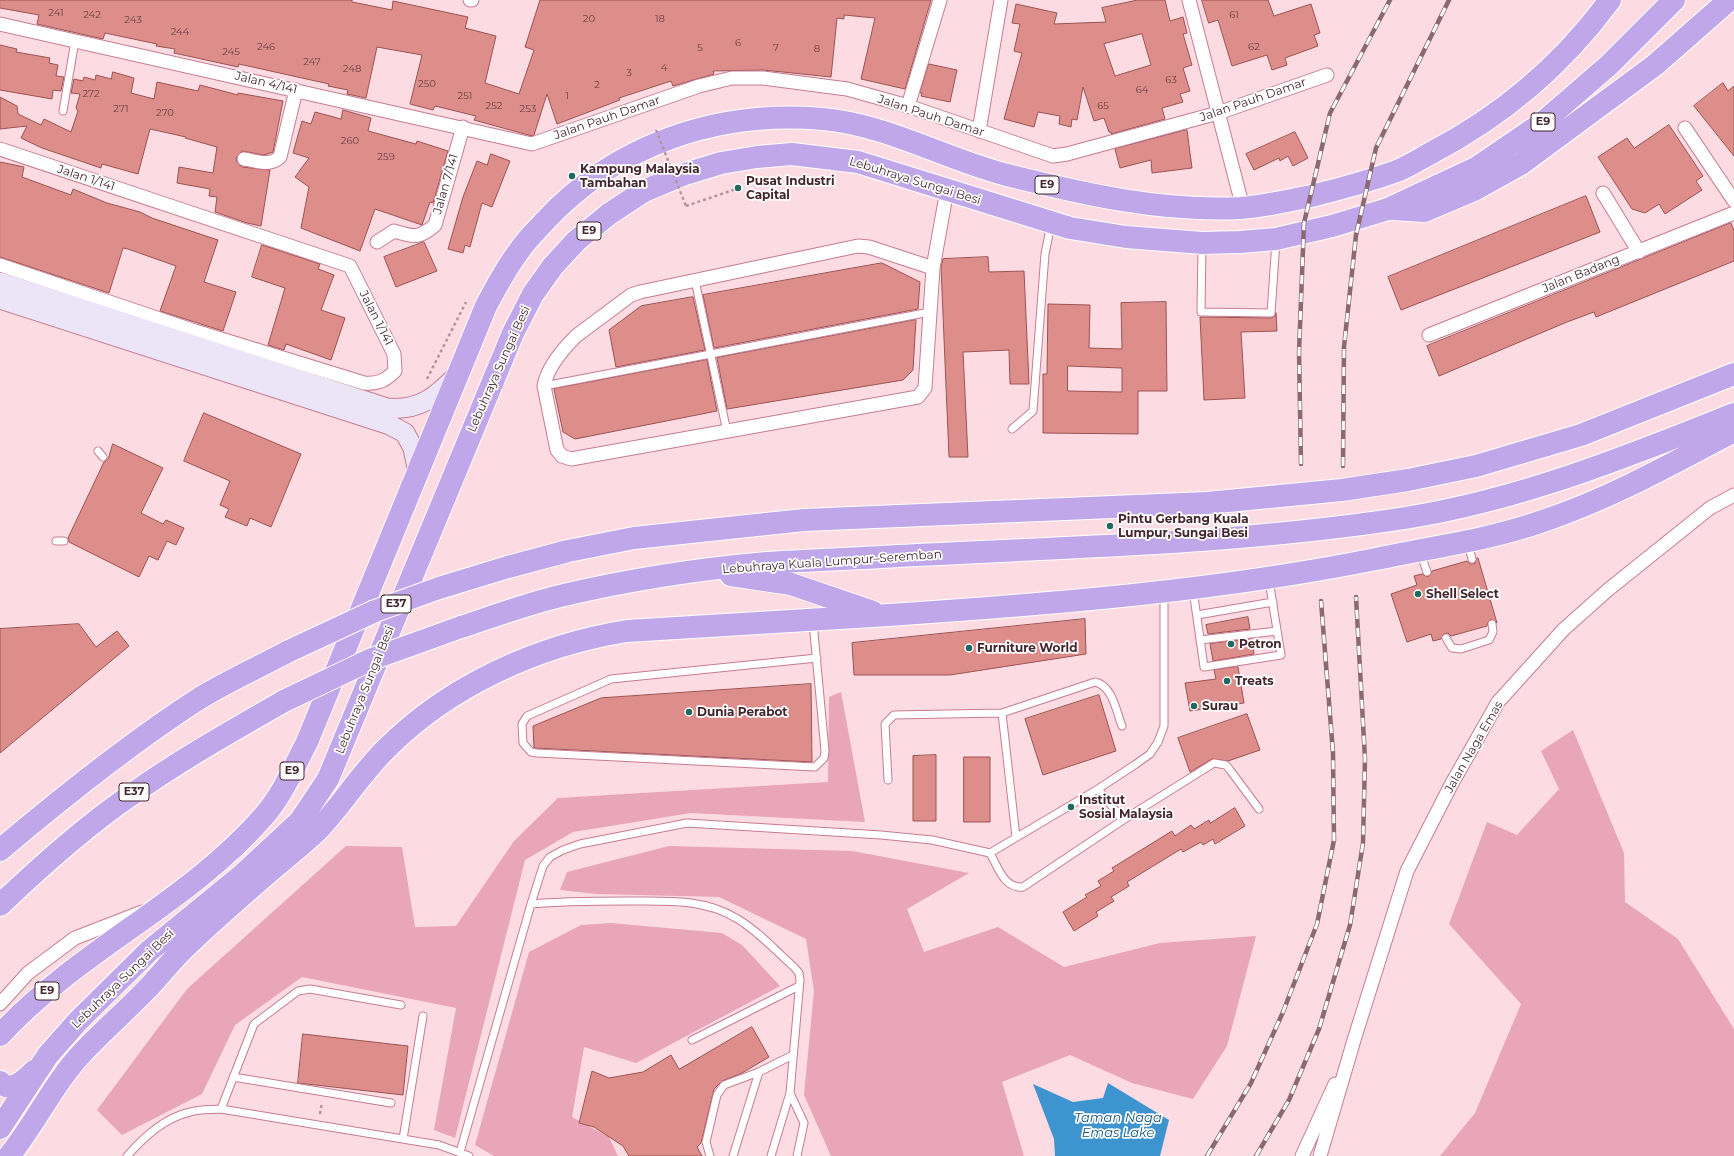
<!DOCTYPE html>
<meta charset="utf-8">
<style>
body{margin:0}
canvas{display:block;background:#fddbe3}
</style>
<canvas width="1734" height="1156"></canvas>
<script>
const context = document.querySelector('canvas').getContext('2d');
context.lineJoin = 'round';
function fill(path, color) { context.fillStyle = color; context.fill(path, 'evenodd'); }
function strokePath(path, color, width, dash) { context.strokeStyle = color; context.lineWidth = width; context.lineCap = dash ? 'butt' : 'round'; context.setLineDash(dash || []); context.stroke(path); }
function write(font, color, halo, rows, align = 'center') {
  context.font = font + ' Montserrat,sans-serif'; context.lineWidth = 3.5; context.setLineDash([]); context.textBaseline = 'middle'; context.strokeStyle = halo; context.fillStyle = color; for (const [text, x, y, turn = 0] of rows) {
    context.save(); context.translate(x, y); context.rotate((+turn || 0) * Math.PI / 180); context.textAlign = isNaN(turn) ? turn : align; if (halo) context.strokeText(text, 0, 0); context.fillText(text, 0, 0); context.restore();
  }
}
fill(new Path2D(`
 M 841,692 L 865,822 L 691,813 L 573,832 L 525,860 L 455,1138 L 434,1130 L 456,1008 L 302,977 L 235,1025 L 202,1094 L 122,1135 L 97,1110 L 187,989 L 346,846 L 402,847 L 415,927 L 456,926 L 514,841 L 558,798 L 828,782 L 829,697 Z
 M 1573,730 L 1624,853 L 1625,902 L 1678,939 L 1734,1029 L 1734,1156 L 1440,1156 L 1475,1113 L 1521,1004 L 1449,924 L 1487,822 L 1517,835 L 1559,789 L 1541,751 Z
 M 669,846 L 852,851 L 969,873 L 907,909 L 924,952 L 998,927 L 1064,967 L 1160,943 L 1256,936 L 1227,1046 L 1193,1099 L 1132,1083 L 1070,1055 L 1002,1082 L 1024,1156 L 831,1156 L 804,1095 L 814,991 L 806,939 L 719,897 L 597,894 L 560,890 L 567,872 Z
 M 611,923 L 722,933 L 742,945 L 780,986 L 636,1063 L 584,1047 L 572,1117 L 609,1137 L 618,1156 L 494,1156 L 475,1145 L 529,952 L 581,925 Z`), '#e9a6b8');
fill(new Path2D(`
 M 1108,1083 L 1169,1120 L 1160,1156 L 1055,1156 L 1054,1139 L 1033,1084 L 1073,1102 L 1103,1098 Z`), '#3d94ce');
const building = new Path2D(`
 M 0,0 L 352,0 L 352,2 L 392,10 L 393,1 L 468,17 L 465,28 L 496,36 L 485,83 L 519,94 L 534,50 L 525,47 L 540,0 L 931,0 L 905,89 L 861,79 L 875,18 L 844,15 L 844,19 L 837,18 L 831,77 L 763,70 L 713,71 L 714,74 L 673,86 L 671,81 L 619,98 L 620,100 L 557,124 L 547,94 L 534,135 L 532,136 L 474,120 L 476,116 L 435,106 L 433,110 L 410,104 L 422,55 L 377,47 L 366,98 L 347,94 L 348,90 L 328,86 L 329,84 L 239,64 L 238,67 L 174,53 L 175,49 L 156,46 L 157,44 L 105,33 L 103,39 L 37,24 L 39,15 L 0,8 Z
 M 1138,0 L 1165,0 L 1170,21 L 1183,17 L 1187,33 L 1183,34 L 1192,65 L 1183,68 L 1190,91 L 1180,94 L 1183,102 L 1162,108 L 1165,119 L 1111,134 L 1111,132 L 1109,132 L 1104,118 L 1094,121 L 1083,87 L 1077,120 L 1072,119 L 1071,127 L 1059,124 L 1060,116 L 1038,112 L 1034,127 L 1004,119 L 1022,53 L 1014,51 L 1020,24 L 1012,23 L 1016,4 L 1057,13 L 1054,24 L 1106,22 L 1102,8 ZM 1142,34 L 1151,65 L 1115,76 L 1104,44 Z
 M 1202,0 L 1268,0 L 1274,16 L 1311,4 L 1320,33 L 1314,35 L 1318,46 L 1285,58 L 1287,65 L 1272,70 L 1267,55 L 1232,66 L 1218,20 L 1209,23 Z
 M 0,45 L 17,49 L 16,52 L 50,58 L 49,63 L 58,65 L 56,76 L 64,77 L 61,91 L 53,90 L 52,99 L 0,90 Z
 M 929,64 L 957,70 L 950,102 L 921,96 L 922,93 L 920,93 Z
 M 113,72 L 134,78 L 131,93 L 154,99 L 157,82 L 198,91 L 200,85 L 238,95 L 238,93 L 283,101 L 273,152 L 264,155 L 242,151 L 236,158 L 237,162 L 242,167 L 270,170 L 261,226 L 247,223 L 215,212 L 217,197 L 209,196 L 210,189 L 177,183 L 179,167 L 213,173 L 217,147 L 185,138 L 186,137 L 150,129 L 138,174 L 102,164 L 101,168 L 42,148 L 21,138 L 27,126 L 0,129 L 0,97 L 17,106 L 18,114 L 41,125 L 44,119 L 71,132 L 78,111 L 76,108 L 80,94 L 71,93 L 74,79 L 83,81 L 84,77 L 95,80 L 96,75 L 111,79 Z
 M 1723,83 L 1728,91 L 1734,86 L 1734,156 L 1694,106 Z
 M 343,110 L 371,118 L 368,131 L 416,144 L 417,141 L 448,151 L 433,203 L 430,202 L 422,225 L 375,209 L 360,251 L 301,228 L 309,187 L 295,177 L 309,158 L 293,153 L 302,121 L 311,124 L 315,112 L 341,119 Z
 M 1669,125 L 1703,176 L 1696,181 L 1702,190 L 1665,214 L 1659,204 L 1645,213 L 1632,209 L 1598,157 L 1627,138 L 1634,148 Z
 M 1187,130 L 1192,168 L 1152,173 L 1151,160 L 1120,168 L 1115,149 Z
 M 1295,132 L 1308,158 L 1293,166 L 1288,156 L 1280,161 L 1279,158 L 1254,170 L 1246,154 Z
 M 491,154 L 510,161 L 492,207 L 482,203 L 470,247 L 465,245 L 463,253 L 448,249 L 463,197 L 477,161 L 487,165 Z
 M 0,162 L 24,167 L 22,177 L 71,195 L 73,189 L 107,203 L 140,212 L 152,218 L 218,240 L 204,282 L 236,292 L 223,331 L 160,311 L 176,266 L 128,249 L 123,248 L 109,293 L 0,257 Z
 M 1586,196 L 1600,232 L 1401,310 L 1388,277 Z
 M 1731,223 L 1734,231 L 1734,261 L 1596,317 L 1594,312 L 1567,322 L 1439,376 L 1427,346 Z
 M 424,242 L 437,271 L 396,287 L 384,257 Z
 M 262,245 L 320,264 L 318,269 L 334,275 L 321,310 L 345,318 L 331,360 L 286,344 L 284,350 L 268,345 L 285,288 L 252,277 Z
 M 988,257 L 989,272 L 1024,271 L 1029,384 L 1010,384 L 1009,350 L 963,352 L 968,457 L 949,457 L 941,267 L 943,259 Z
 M 882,263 L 920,282 L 918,309 L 714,348 L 703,295 Z
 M 693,297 L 705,350 L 616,367 L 609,330 L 641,306 Z
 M 1166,302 L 1167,391 L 1138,391 L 1138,434 L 1043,433 L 1043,374 L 1047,374 L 1048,304 L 1090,305 L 1089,348 L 1122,349 L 1121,303 ZM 1068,366 L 1122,368 L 1122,392 L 1068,391 Z
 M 1276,313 L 1277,331 L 1241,332 L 1245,398 L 1204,400 L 1200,317 L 1271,318 L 1275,316 Z
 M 916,320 L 913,370 L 903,380 L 727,409 L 717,358 Z
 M 707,360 L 717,411 L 575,439 L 563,432 L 554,389 Z
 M 204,413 L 301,454 L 271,527 L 250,518 L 247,526 L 225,517 L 229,509 L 220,505 L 230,481 L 184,461 Z
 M 113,444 L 163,468 L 141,513 L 163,524 L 166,520 L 184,528 L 176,545 L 167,541 L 158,560 L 149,556 L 139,577 L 69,542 L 68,538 L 104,462 L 108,459 Z
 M 1477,558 L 1478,558 L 1497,623 L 1491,619 L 1488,622 L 1487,626 L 1451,636 L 1448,633 L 1444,634 L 1441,639 L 1433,641 L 1431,634 L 1407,642 L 1391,594 L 1417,585 L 1414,576 L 1422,574 L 1428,577 L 1432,571 L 1467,561 L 1470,564 L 1474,564 Z
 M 1248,617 L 1250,629 L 1208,634 L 1206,625 Z
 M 1085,619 L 1086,654 L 950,675 L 854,675 L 852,643 Z
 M 79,624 L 96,647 L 117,631 L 129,646 L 0,753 L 0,629 Z
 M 1252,639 L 1254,654 L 1213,661 L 1210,644 Z
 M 1238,667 L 1244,703 L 1190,711 L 1185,683 L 1216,679 L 1214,670 Z
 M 811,684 L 812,762 L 534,748 L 533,726 L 601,698 Z
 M 1099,695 L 1116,751 L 1043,775 L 1025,719 Z
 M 1247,714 L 1260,750 L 1228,761 L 1212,759 L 1190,772 L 1178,738 Z
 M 936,755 L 936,821 L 913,821 L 913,756 Z
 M 964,757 L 990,757 L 990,822 L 964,822 Z
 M 1235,808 L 1245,826 L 1215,844 L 1213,839 L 1203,845 L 1201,842 L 1183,852 L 1181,849 L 1127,882 L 1129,886 L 1111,897 L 1114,901 L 1096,912 L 1098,916 L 1074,931 L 1063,912 L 1087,897 L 1085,895 L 1101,886 L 1098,881 L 1114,871 L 1112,868 L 1172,831 L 1175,836 L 1191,825 L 1194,829 L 1209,820 L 1210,823 Z
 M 752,1027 L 769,1057 L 742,1073 L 722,1081 L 714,1089 L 701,1143 L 697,1147 L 702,1156 L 629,1156 L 623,1146 L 594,1127 L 579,1123 L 592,1071 L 609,1078 L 643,1072 L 671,1055 L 679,1069 Z
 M 303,1034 L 408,1046 L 403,1095 L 298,1083 Z`);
fill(building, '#dd8e8b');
strokePath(building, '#9b5352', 1);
const lane = new Path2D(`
 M 63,111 L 75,41
 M 1202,245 L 1201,312 L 1271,313 L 1276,241
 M 695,280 L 727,432
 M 544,386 L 930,312
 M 1012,429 L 1033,411 L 1045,254 L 1051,224
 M 98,451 L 103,457
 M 56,541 L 64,541
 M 1468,543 L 1472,559
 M 1420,552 L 1427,572
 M 1193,590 L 1204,667 L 1281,655 L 1269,580
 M 1197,615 L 1273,602
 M 813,622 L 825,751 L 824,758 L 815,767 L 537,753 L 531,752 L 523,743 L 522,724 L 527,716 L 611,679 L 817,658
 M 1446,638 L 1452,648 L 1461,649 L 1489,640 L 1493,632 L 1492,624
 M 1200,640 L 1277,631
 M 1002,713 L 1016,837
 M 888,780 L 885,724 L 894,715 L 1002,713 L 1095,682 C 1113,686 1116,711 1122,726
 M 1098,789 L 1123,820
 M 990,853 C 998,867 1004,889 1023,887 L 1123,820 L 1214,763 L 1226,765 L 1230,770 L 1259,809
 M 531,904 C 563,901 594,901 626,901 C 663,901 703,898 736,918 C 757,930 776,951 794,967 L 799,973 L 800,980 L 790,1093 L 771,1156
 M 692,1040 L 799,986
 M 233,1077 L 391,1103
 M 790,1093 L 804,1123 L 797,1156
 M 221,1109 L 254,1024 L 298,991 L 310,989 L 401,1005
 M 403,1139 L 423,1016
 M 460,1152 L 531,904 L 543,866 L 550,857 L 563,850 L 580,844 L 687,823 L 881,835 L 932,840 L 990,853 L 1098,789 L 1136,764 L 1150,754 L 1158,742 L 1164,726 L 1164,594
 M 127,1156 C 144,1137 164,1118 190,1112 C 200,1109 211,1110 221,1109 L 439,1145 L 469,1156
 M 710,1156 L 706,1142 L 717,1095 L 724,1085 L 759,1072 L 793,1055
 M 733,1156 L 759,1072`);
const street = new Path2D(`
 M 470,0 L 472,0
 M 1189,0 L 1243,208
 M 0,24 L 532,144 L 699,86 L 732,78 L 763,78 L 847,89 L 908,106 L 1053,156 L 1067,154 L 1218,113 L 1327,75
 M 908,106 L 940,0
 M 1685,128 L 1734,201
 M 979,131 L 1001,0
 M 0,149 L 350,266 L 394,354 L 395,371 C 385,381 378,384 364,383 L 195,331 L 0,265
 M 244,159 C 258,161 269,167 280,157 L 296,90
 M 1603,193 L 1639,252
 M 377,242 L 394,231 C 413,237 419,239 435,225 L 463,127
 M 933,268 L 869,247 L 858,246 L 640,292 L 631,295 L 576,336 C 563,349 547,368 544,386 L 557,450 L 562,456 L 571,459 L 918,397 L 925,388 L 933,268 L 947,190
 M 1429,335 L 1734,213
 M 0,1004 L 28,973 L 75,938 L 142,912
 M 1302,1156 L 1335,1084
 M 1320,1156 L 1354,1040 L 1407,871 L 1451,785 L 1498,702 L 1564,629 L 1609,589 L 1710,508 L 1734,495`);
const secondary = new Path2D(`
 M 0,282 L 387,408 C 419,411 436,397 457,375
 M 0,299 L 390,425 L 405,433 L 413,448 L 418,473`);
const highway = new Path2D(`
 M 1392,209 L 1424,211 L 1476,189 L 1521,164 L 1655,65 L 1729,0
 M 508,567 L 568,551 L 634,538 L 804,520 L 1207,503 L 1342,490 L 1408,480 L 1476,466 L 1581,435 L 1734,374
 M 731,575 L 791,584 L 873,612
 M 461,627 C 494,616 527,604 560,596 C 627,580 698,569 767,563 C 810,560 854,559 897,556 C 1066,547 1237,544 1405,518 C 1519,500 1627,457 1734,414
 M 0,850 C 64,796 130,743 200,698 C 228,681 259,667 289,651
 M 0,905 C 41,866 84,827 131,795 C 180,760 232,731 284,701
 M 0,1035 C 77,951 187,904 263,817 C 282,796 294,767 307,742 L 486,306 C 496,287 506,268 519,251 C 526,240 536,231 544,222 C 616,144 718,110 823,119 C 888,125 945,159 1007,175 C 1083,194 1162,212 1241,208 C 1265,206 1288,201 1311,196 C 1340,189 1369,181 1397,171 C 1409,166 1420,159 1431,153 C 1502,116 1563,64 1610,0
 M 0,1082 C 11,1094 26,1079 34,1071
 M 0,1128 L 48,1055 L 78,1021 L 149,951 L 242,875 L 300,821 L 328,779 L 513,333 L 533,294 L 553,266 L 576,241 L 609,214 L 644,191 L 682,175 L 721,163 L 757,157 L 792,154 L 858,162 L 1070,228 L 1126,237 L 1202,243 L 1240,242 L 1276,239 L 1332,226 L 1388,209 L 1476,168 L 1542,123 L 1609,65 L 1674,0
 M 9,1156 C 36,1123 54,1082 84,1051 C 105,1029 128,1009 149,987 C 163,972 176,955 192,941 C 214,920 237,900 260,880 C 279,863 299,848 317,831 C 342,805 361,773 387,748 C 450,685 539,645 627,631 C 714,626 801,620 889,615 C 1052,604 1216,591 1376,559 C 1432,547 1489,540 1543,521 C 1609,499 1672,464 1734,431`);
strokePath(lane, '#c77c91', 9);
strokePath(street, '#c77c91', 15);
strokePath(secondary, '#c77c91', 21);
strokePath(highway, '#fff', 24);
strokePath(new Path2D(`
 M 747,177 L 749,183 L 776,181 L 778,173
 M 686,206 L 736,189
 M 427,379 L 466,302
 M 320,1114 L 322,1102`), '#b5959d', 2.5, [3, 3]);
strokePath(lane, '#fff', 7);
strokePath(street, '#fff', 13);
strokePath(secondary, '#ece5f8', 19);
strokePath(highway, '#c0a7e9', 22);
const rail = new Path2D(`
 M 1301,464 L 1299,352 L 1304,223 L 1330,113 L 1390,0
 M 1343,466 L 1344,347 L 1356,235 L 1376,148 L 1449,0
 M 1207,1156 L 1251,1083 L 1283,1012 L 1317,924 L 1334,840 L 1333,753 L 1321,601
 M 1256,1156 L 1289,1100 L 1319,1029 L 1350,925 L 1363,843 L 1365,759 L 1356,597`);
strokePath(rail, '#896a72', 4.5);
strokePath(rail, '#fff', 3, [9]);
const highwayBridge = new Path2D(`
 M 289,651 L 375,611 L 439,588 L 508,567
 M 284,701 L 372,659 L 461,627`);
strokePath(highwayBridge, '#fff', 24, []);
strokePath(new Path2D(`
 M 656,130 L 686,206`), '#b5959d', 2.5, [3, 3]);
strokePath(highwayBridge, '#c0a7e9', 22);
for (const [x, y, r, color] of [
 [572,176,4,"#21695f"],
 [738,188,4,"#21695f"],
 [1110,526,4,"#21695f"],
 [1418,594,4,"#21695f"],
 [1231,644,4,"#21695f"],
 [969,648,4,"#21695f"],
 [1227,681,4,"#21695f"],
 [1194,706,4,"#21695f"],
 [689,712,4,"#21695f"],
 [1071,807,4,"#21695f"]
]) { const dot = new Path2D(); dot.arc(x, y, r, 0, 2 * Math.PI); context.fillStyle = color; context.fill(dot); strokePath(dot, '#fff', 1.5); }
write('10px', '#6a4045', null, [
 ["241",56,13],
 ["242",92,15],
 ["61",1234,15],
 ["20",589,19],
 ["18",660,19],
 ["243",133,20],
 ["244",180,32],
 ["6",738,43],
 ["246",266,47],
 ["62",1254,47],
 ["5",700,48],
 ["7",776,48],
 ["8",817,49],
 ["245",231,52],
 ["247",312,62],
 ["4",664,68],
 ["248",352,69],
 ["3",629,73],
 ["63",1171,80],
 ["250",427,84],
 ["2",597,85],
 ["64",1142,90],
 ["272",91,94],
 ["251",465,96],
 ["1",567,96],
 ["252",494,106],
 ["65",1103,106],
 ["271",121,109],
 ["253",528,109],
 ["270",165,113],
 ["260",350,141],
 ["259",386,157]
]);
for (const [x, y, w] of [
 [1543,122,24],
 [1047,185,24],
 [589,231,24],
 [396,604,30],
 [292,771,24],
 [134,792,30],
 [47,991,24]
]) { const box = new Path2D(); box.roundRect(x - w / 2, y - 9, w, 18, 3); context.fillStyle = '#fff'; context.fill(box); strokePath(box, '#44262e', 1); }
write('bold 11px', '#44262e', null, [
 ["E9",1543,122],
 ["E9",1047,185],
 ["E9",589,231],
 ["E37",396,604],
 ["E9",292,771],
 ["E37",134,792],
 ["E9",47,991]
]);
write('12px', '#44262e', '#fff', [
 ["Jalan 4/141",266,83,13],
 ["Jalan Pauh Damar",1253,100,-19],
 ["Jalan Pauh Damar",931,116,18],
 ["Jalan Pauh Damar",607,118,-19],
 ["Jalan 1/141",86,178,18],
 ["Lebuhraya Sungai Besi",915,181,17],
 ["Jalan 7/141",446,184,-74],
 ["Jalan Badang",1581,274,-22],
 ["Jalan 1/141",376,318,63],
 ["Lebuhraya Sungai Besi",499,369,-66],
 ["Lebuhraya Kuala Lumpur–Seremban",832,562,-4],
 ["Lebuhraya Sungai Besi",365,690,-68],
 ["Jalan Naga Emas",1474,747,-60],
 ["Lebuhraya Sungai Besi",123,979,-44]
]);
write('bold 12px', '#44262e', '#fff', [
 ["Kampung Malaysia",580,169],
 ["Tambahan",580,183],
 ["Pusat Industri",746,181],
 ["Capital",746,195],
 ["Pintu Gerbang Kuala",1118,519],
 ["Lumpur, Sungai Besi",1118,533],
 ["Shell Select",1426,594],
 ["Petron",1239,644],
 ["Furniture World",977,648],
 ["Treats",1235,681],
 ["Surau",1202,706],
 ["Dunia Perabot",697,712],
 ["Institut",1079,800],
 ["Sosial Malaysia",1079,814]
], 'left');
write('italic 13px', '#16557d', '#fff', [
 ["Taman Naga",1118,1118],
 ["Emas Lake",1118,1133]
]);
</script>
